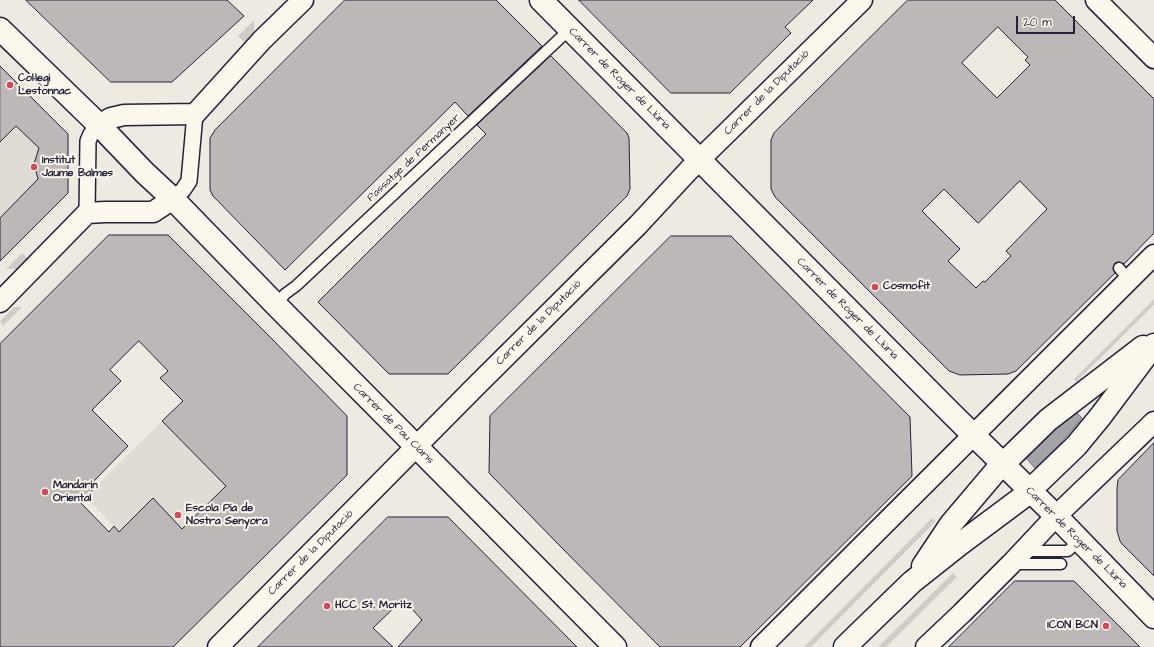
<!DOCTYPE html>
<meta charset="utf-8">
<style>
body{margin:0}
#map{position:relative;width:1154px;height:647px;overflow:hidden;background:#eeeae2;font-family:"Architects Daughter",sans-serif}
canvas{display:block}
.scale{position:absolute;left:1016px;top:16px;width:59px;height:18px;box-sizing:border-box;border:2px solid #22223b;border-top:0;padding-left:5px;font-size:12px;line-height:14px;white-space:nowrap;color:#22223b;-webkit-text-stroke:3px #fbf7ec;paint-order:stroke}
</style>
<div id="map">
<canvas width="1154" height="647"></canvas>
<div class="scale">20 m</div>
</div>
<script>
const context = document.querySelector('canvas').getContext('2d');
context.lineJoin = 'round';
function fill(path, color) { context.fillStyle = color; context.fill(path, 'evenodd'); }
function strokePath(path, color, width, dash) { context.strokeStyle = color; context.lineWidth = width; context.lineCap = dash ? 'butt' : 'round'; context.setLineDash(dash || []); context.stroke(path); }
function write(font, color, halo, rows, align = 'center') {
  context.font = font + ' "Architects Daughter",sans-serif'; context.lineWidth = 4; context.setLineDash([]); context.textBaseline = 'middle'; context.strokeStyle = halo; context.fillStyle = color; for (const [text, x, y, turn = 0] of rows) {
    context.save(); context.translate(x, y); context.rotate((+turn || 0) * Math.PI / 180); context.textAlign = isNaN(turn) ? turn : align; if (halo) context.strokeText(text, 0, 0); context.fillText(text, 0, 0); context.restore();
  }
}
fill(new Path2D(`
 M 0,65 L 68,134 L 68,193 L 0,261 Z
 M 162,421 L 280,541 L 204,617 L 85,497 Z`), '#dfdbd5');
fill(new Path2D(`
 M 254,20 L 254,44 L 250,48 L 238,36 Z
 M 22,253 L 34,265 L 30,269 L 6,269 Z
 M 1154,299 L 1154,305 L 1076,382 L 1074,379 Z
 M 14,307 L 22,307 L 3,326 L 0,321 Z
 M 932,518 L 936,521 L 811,647 L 804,647 Z
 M 953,573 L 957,577 L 886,647 L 878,647 Z`), '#d0cdc9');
const water = new Path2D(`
 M 1074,410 L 1082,418 L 1060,444 L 1035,468 L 1024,456 Z`);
fill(water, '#a6a3a7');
strokePath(water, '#716f7c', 1);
const building = new Path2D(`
 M 26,0 L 227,0 L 244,16 L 172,82 L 111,82 Z
 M 345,0 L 496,0 L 542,46 L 468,116 L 455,102 L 285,270 L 213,196 L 210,190 L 210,138 L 215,130 Z
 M 579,0 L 813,0 L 785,27 L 791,33 L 730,93 L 671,93 Z
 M 908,0 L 1055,0 L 1154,99 L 1154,233 L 1124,264 L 1118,262 L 1115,263 L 1113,269 L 1115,273 L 1016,371 L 1008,374 L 960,375 L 949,371 L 775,197 L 771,189 L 771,140 L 774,133 ZM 998,27 L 1028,57 L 1025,60 L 1030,65 L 997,98 L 962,63 ZM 1020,181 L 1047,209 L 1006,251 L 1011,256 L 985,282 L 983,281 L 976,288 L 948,261 L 960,249 L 922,211 L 944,189 L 978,223 Z
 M 551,56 L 627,133 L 629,138 L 630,189 L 627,196 L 448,374 L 389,374 L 318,302 L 486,134 L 477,125 Z
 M 0,66 L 68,134 L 68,193 L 0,261 L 0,218 L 38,179 L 34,164 L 39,148 L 16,126 L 0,142 Z
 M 109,235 L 168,235 L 276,343 L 347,416 L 347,475 L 173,647 L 0,647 L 0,344 ZM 139,341 L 168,371 L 160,378 L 183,401 L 162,421 L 226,486 L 182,529 L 153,498 L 119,532 L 114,526 L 109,532 L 80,502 L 97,486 L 93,482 L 128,446 L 92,410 L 121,381 L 110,370 Z
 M 671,236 L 731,236 L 910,417 L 912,476 L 740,647 L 660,647 L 559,545 L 489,473 L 490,416 Z
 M 1154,443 L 1154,576 L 1122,544 L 1120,541 L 1117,531 L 1117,488 L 1118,480 Z
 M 388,517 L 448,517 L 577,647 L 398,647 L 422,620 L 403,599 L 373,628 L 393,647 L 258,647 Z
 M 1015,581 L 1074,581 L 1140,647 L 949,647 Z`);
fill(building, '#bcb8b8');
strokePath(building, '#22223b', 1);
const service = new Path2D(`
 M 1119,268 L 1129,280
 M 276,305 L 285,294 L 296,286 L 570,29
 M 1024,551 L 1068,551 L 1079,540
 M 1011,564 L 1061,564`);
const pedestrian = new Path2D(`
 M 173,199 L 183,190 L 189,181 L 195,114
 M 87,213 L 88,141 L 91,134 L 99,125`);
const minor = new Path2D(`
 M 1096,0 L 1154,58
 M 99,125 L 111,118 L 124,115 L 195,114 L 262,40 L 303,0
 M 0,302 L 87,213 L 105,212 L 153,212 L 173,199
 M 218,647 L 475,387 L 638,225 L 689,170 L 862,0
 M 761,647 L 1154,255
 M 926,647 L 962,613 L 1011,564 L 1056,516 L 1154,422`);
const secondary = new Path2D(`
 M 541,0 L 952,414 L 1056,516 L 1154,617
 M 0,29 L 99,125 L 145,173 L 173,199 L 276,305 L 615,647`);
const primary = new Path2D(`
 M 923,566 L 951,524 L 995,472 L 1048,420 L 1143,347
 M 845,647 L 912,582 L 960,544 L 1023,497 L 1076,446 L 1100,417 L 1154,345`);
strokePath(service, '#22223b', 13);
strokePath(pedestrian, '#22223b', 18);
strokePath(minor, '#22223b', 23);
strokePath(secondary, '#22223b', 25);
strokePath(primary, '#22223b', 25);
strokePath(service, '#fbf7ec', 10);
strokePath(pedestrian, '#fbf7ec', 15);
strokePath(minor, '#fbf7ec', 20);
strokePath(secondary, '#fbf7ec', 22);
strokePath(primary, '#fbf7ec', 22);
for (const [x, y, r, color] of [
 [10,85,4,"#d1495b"],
 [34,167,4,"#d1495b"],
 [875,287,4,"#d1495b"],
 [45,492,4,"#d1495b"],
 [178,515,4,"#d1495b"],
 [327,606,4,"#d1495b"],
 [1106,626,4,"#d1495b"]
]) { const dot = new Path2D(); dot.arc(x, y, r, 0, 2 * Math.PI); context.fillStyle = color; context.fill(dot); strokePath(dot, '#fbf7ec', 1.5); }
write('bold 11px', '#22223b', '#fbf7ec', [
 ["Col·legi",18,79],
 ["Lestonnac",18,92],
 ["Institut",42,161],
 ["Jaume Balmes",42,174],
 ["Cosmofit",883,287],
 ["Mandarin",53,486],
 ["Oriental",53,499],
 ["Escola Pia de",186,509],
 ["Nostra Senyora",186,522],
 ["HCC St. Moritz",335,606],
 ["ICON BCN",1098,626,"right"]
], 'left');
write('11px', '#22223b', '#fbf7ec', [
 ["Carrer de Roger de Llúria",619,79,45],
 ["Carrer de la Diputació",767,93,-45],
 ["Passatge de Permanyer",414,158,-43],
 ["Carrer de Roger de Llúria",847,309,45],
 ["Carrer de la Diputació",539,323,-45],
 ["Carrer de Pau Claris",393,424,45],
 ["Carrer de Roger de Llúria",1076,538,45],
 ["Carrer de la Diputació",311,553,-45]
]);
</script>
